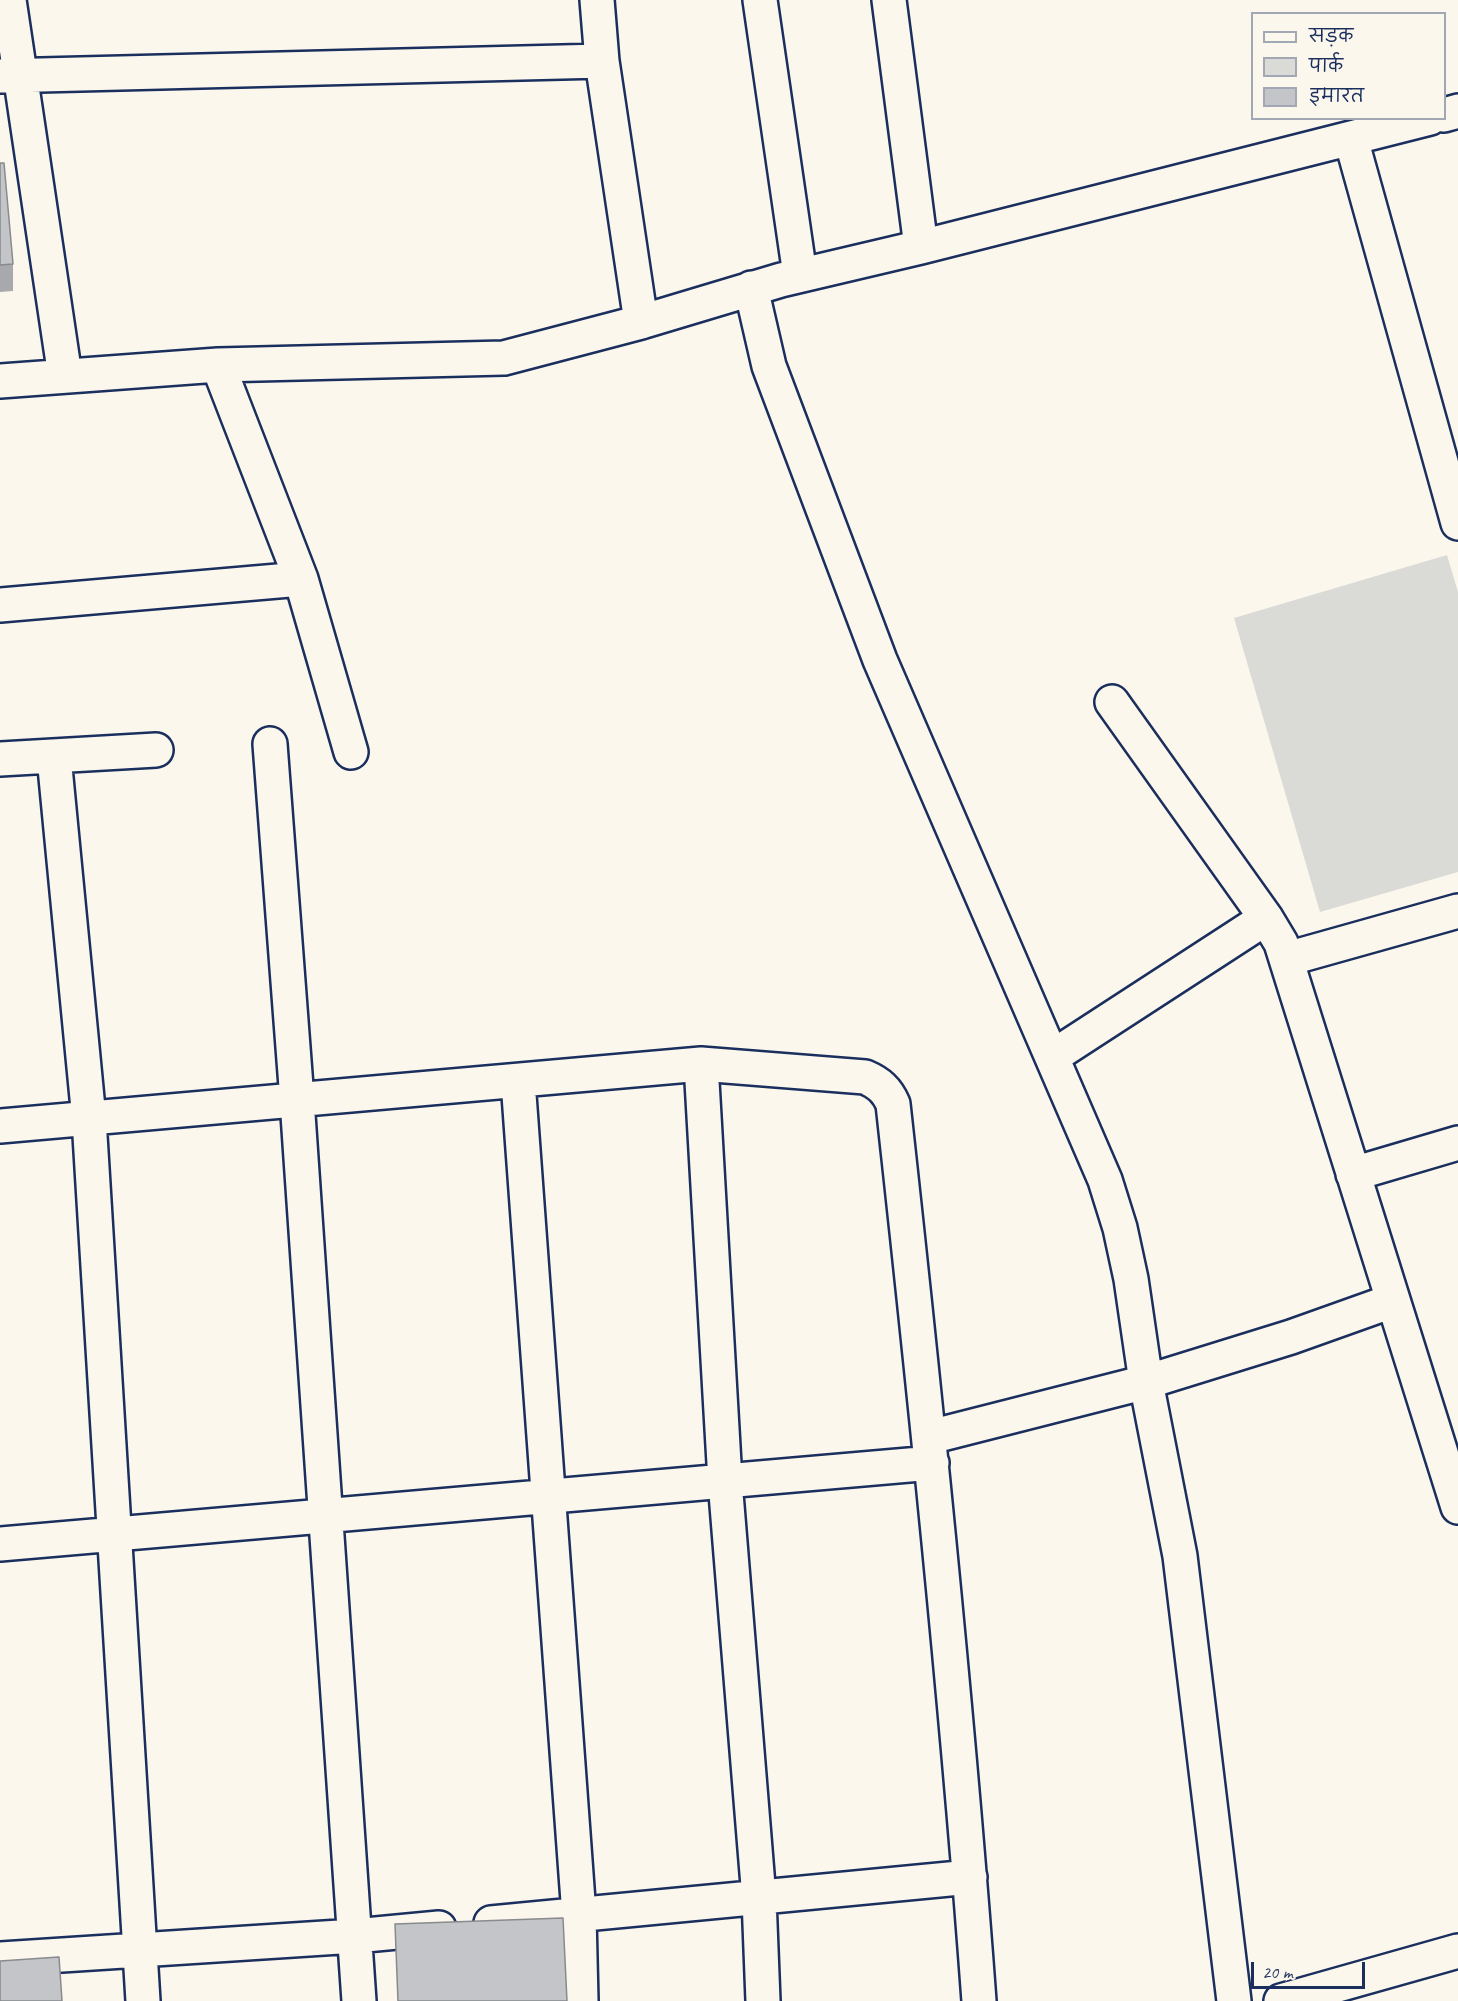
<!DOCTYPE html>
<meta charset="utf-8">
<style>
body{margin:0}
#map{position:relative;width:1458px;height:2001px;overflow:hidden;background:#fbf7ec;font-family:Caveat,"Playpen Sans Deva",sans-serif}
canvas{display:block}
.legend{position:absolute;left:1251px;top:12px;width:195px;height:108px;box-sizing:border-box;background:#fbf7ec;border:2px solid #a1a7b3;margin:0;padding:8px 10px;list-style:none;font-size:18px;color:#1b2f5e}
.legend li{display:flex;align-items:center;gap:12px;height:30px}
.legend b{width:30px;border:2px solid #a1a7b3}
.scale{position:absolute;left:1251px;top:1962px;width:114px;height:27px;box-sizing:border-box;border:3px solid #1b2f5e;border-top:0;padding-left:8px;font-size:18px;line-height:21px;white-space:nowrap;color:#1b2f5e;-webkit-text-stroke:4px #fbf7ec;paint-order:stroke}
</style>
<div id="map">
<canvas width="1458" height="2001"></canvas>
<ul class="legend">
<li><b style="height:8px;background:#fbf7ec"></b>सड़क</li>
<li><b style="height:16px;background:#dadad7"></b>पार्क</li>
<li><b style="height:16px;background:#c3c5c9"></b>इमारत</li>
</ul>
<div class="scale">20 m</div>
</div>
<script>
const context = document.querySelector('canvas').getContext('2d');
context.lineJoin = 'round';
function fill(path, color) { context.fillStyle = color; context.fill(path, 'evenodd'); }
function strokePath(path, color, width, dash) { context.strokeStyle = color; context.lineWidth = width; context.lineCap = dash ? 'butt' : 'round'; context.setLineDash(dash || []); context.stroke(path); }
fill(new Path2D(`
 M 1447,555 L 1458,592 L 1458,872 L 1320,912 L 1234,618 Z`), '#dadad7');
const minor = new Path2D(`
 M 9,0 L 65,376
 M 597,0 L 602,61 L 641,322
 M 760,0 L 800,275
 M 889,0 L 921,247
 M 0,76 L 602,61
 M 1444,115 L 1458,111
 M 1351,139 L 1458,523
 M 751,288 L 769,366 L 880,660 L 1105,1180 L 1120,1228 L 1131,1279 L 1146,1382 L 1180,1556 L 1234,2001
 M 218,365 L 301,579 L 351,752
 M 0,381 L 218,365 L 504,358 L 641,322 L 781,280 L 921,247 L 1430,118
 M 0,605 L 301,579
 M 1112,702 L 1266,918 L 1281,943 L 1458,1507
 M 270,744 L 297,1100 L 359,2001
 M 54,757 L 89,1119 L 143,2001
 M 0,759 L 156,750
 M 1287,959 L 1458,911
 M 1052,1057 L 1266,918
 M 701,1064 L 725,1481 L 759,1898 L 763,2001
 M 518,1081 L 579,1915 L 581,2001
 M 0,1126 L 701,1064 L 865,1077 C 879,1083 887,1090 893,1104 C 926,1402 957,1701 979,2001
 M 1353,1174 L 1458,1143
 M 930,1437 L 1146,1382 L 1291,1337 L 1392,1301
 M 0,1544 L 932,1463
 M 491,1923 L 970,1877
 M 0,1959 L 355,1936 L 439,1928
 M 1281,2001 L 1458,1951`);
strokePath(minor, '#1b2f5e', 38);
strokePath(minor, '#fbf7ec', 33);
fill(new Path2D(`
 M 0,163 L 13,264 L 13,291 L 0,292 Z
 M 395,1924 L 567,2001 L 398,2001 Z`), '#a8a9ad');
const building = new Path2D(`
 M 0,163 L 4,163 L 13,264 L 0,265 Z
 M 563,1918 L 567,2001 L 398,2001 L 395,1924 Z
 M 59,1957 L 62,2001 L 0,2001 L 0,1961 Z`);
fill(building, '#c3c5c9');
strokePath(building, '#888a8d', 1.5);
</script>
